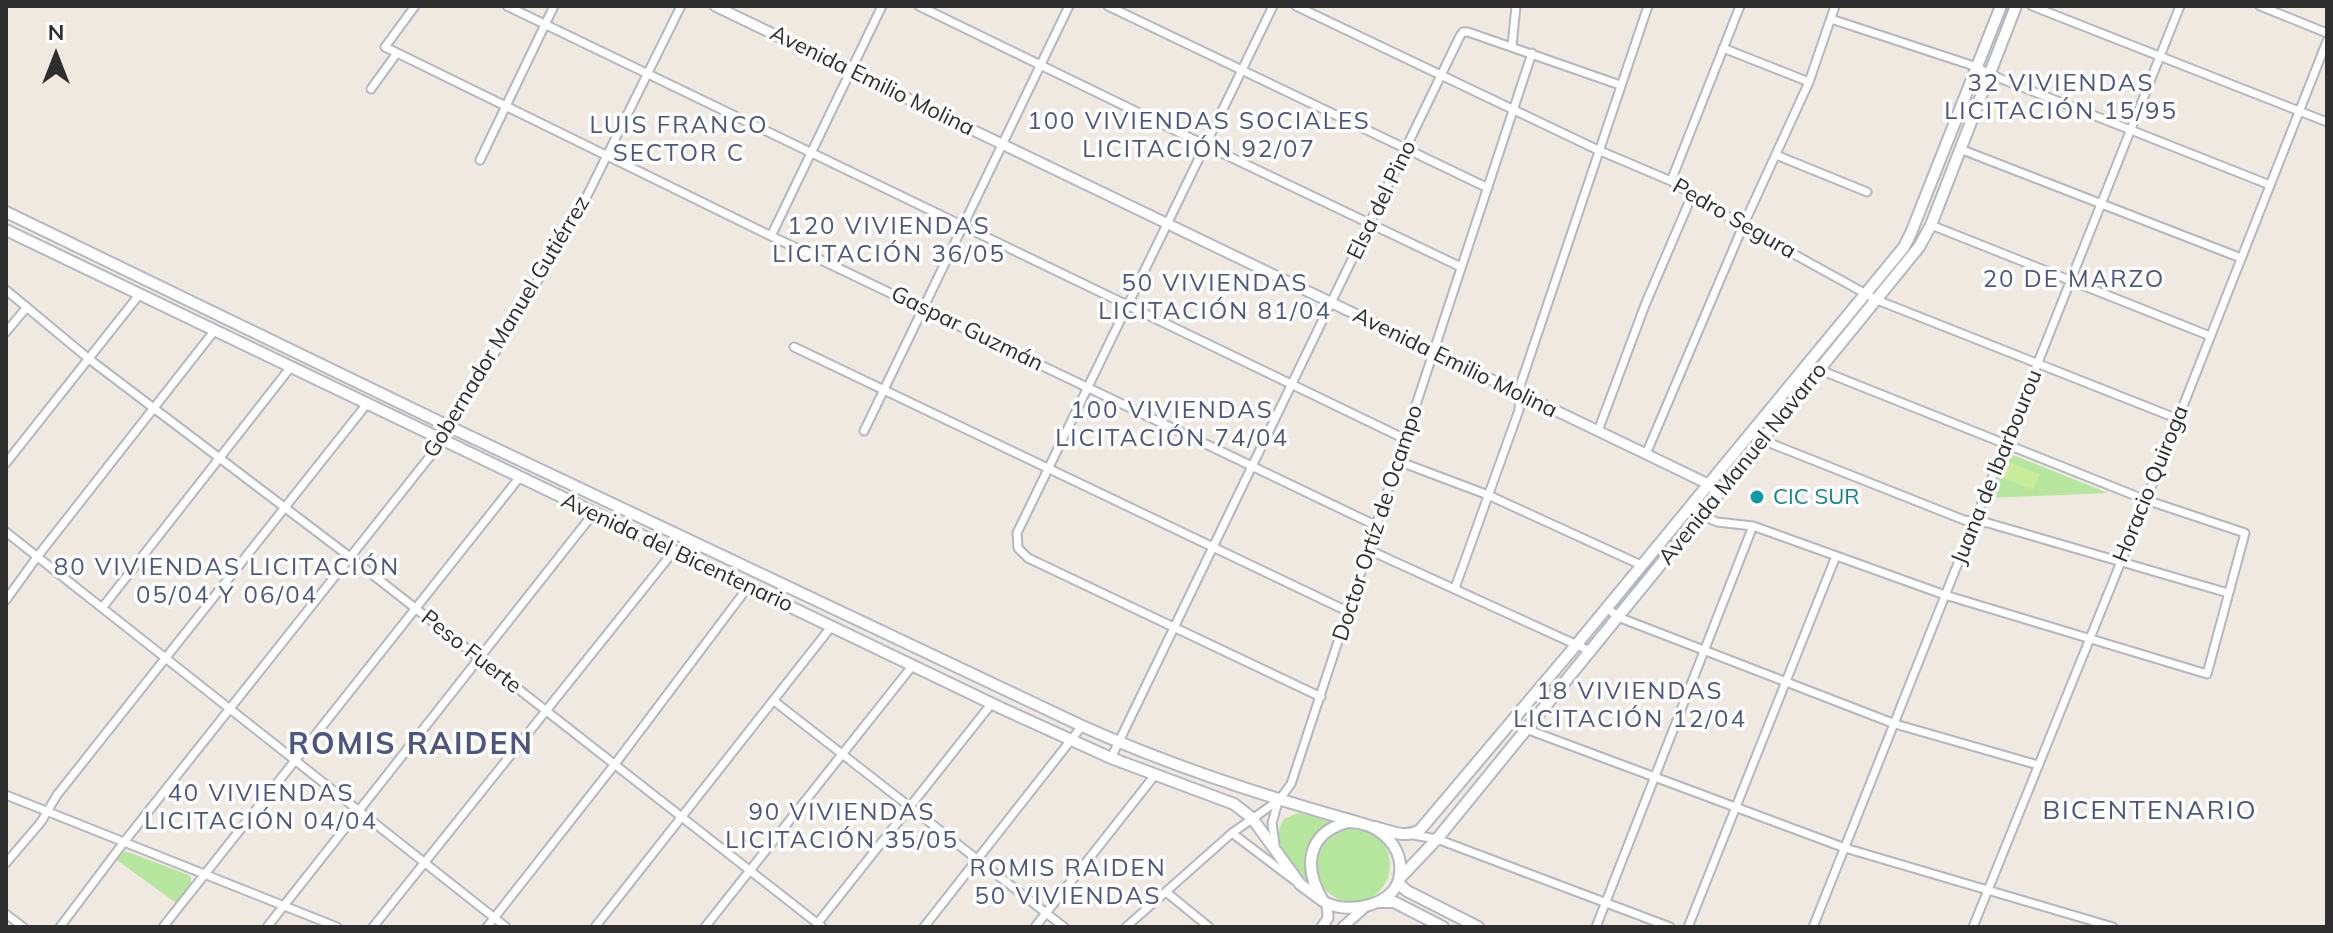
<!DOCTYPE html>
<meta charset="utf-8">
<style>
body{margin:0}
#map{position:relative;width:2333px;height:933px;overflow:hidden;background:#efe9e1;font-family:Mulish,sans-serif}
canvas{display:block}
.frame{position:absolute;inset:0;border:8px solid #2e2e2e;pointer-events:none}
.north{position:absolute;left:16px;top:16px;width:80px;height:80px;-webkit-text-stroke:6px #fff;paint-order:stroke;rotate:0deg;font-size:22px;font-weight:700;line-height:32px;text-align:center;color:#2e2e2e}
.north::after{content:'';display:block;margin:auto;width:28px;height:36px;background:#2e2e2e;clip-path:polygon(50% 0,100% 100%,50% 72%,0 100%)}
</style>
<div id="map">
<canvas width="2333" height="933"></canvas>
<div class="frame"></div>
<div class="north">N</div>
</div>
<script>
const context = document.querySelector('canvas').getContext('2d');
context.lineJoin = 'round';
function fill(path, color) { context.fillStyle = color; context.fill(path, 'evenodd'); }
function strokePath(path, color, width, dash) { context.strokeStyle = color; context.lineWidth = width; context.lineCap = dash ? 'butt' : 'round'; context.setLineDash(dash || []); context.stroke(path); }
function write(font, color, halo, rows, align = 'center') {
  context.font = font + ' Mulish,sans-serif'; context.lineWidth = 7; context.setLineDash([]); context.textBaseline = 'middle'; context.strokeStyle = halo; context.fillStyle = color; for (const [text, x, y, turn = 0] of rows) {
    context.save(); context.translate(x, y); context.rotate((+turn || 0) * Math.PI / 180); context.textAlign = isNaN(turn) ? turn : align; if (halo) context.strokeText(text, 0, 0); context.fillText(text, 0, 0); context.restore();
  }
}
fill(new Path2D(`
 M 2013,455 L 2108,493 L 1989,498 L 2004,460 L 2007,456 Z
 M 1298,813 L 1336,821 C 1308,835 1303,851 1307,881 C 1293,865 1268,842 1284,819 Z
 M1316 865a37 37 0 1 1 74 0a37 37 0 1 1-74 0Z
 M 125,851 L 189,875 L 191,878 L 191,885 L 176,903 L 117,860 Z`), '#b6e59e');
fill(new Path2D(`
 M 2009,462 L 2040,474 L 2033,490 L 2003,478 Z`), '#c9ec9a');
const minor = new Path2D(`
 M 415,6 L 385,47 L 771,236 L 1377,526
 M 507,6 L 1405,439
 M 919,6 L 1205,145 L 1461,267
 M 1108,6 L 1488,188
 M 1273,6 L 1017,533 L 1018,548 L 1028,558 L 1321,697
 M 1296,6 L 1598,150 L 1671,181 L 1743,226 L 1877,300 L 2178,419
 M 2032,6 L 2327,122
 M 2260,6 L 2327,33
 M 1831,19 L 1977,67 L 1989,74 L 2270,185
 M 1512,46 L 1516,6
 M 1723,48 L 1809,82
 M 371,89 L 397,53
 M 1960,149 L 2241,258
 M 1776,155 L 1867,192
 M 480,160 L 554,6
 M 1671,181 L 1740,6
 M 1931,225 L 2210,336
 M 771,236 L 882,6
 M 6,290 L 89,359 L 350,557 L 822,927
 M 6,332 L 27,307
 M 794,347 L 1349,612
 M 864,431 L 1069,6
 M 1598,431 L 1645,305 L 1693,193
 M 1751,432 L 1762,440 L 1964,520 L 1988,523 L 2228,593
 M 1646,454 L 1743,226 L 1809,82 L 1835,6
 M 1398,461 L 1488,495 L 1641,565
 M 6,463 L 139,295
 M 1691,506 L 1701,515 L 1717,522 L 1753,526 L 1945,595 L 2207,674 L 2245,533 L 2146,500 L 1820,370
 M 6,532 L 506,927
 M 1369,550 L 1590,651
 M 1455,588 L 1519,410 L 1521,383 L 1648,6
 M 6,600 L 37,557 L 215,330
 M 102,608 L 290,368
 M 1607,608 L 1618,617 L 1895,724 L 2038,765
 M 774,701 L 1064,927
 M 1526,729 L 1845,848 L 2113,927
 M 1111,758 L 1460,36 L 1463,32 L 1468,32 L 1620,85
 M 6,795 L 337,927
 M 1232,833 L 1294,880
 M 1413,835 L 1437,839 L 1670,927
 M 1275,845 L 1272,823 L 1278,802
 M 6,863 L 41,822 L 57,795 L 366,405
 M 1166,892 L 1209,927
 M 6,914 L 23,927
 M 817,924 L 992,703
 M 60,927 L 124,842 L 443,440 L 581,208 L 681,6
 M 163,927 L 519,478
 M 267,927 L 593,514
 M 373,927 L 673,552
 M 487,927 L 615,764 L 748,587
 M 595,927 L 831,627
 M 705,927 L 913,665
 M 924,927 L 1082,726
 M 1035,927 L 1155,775
 M 1126,927 L 1232,833 L 1279,800 L 1291,784 L 1532,53
 M 1596,927 L 1753,526
 M 1688,927 L 1836,556
 M 1813,927 L 2180,6
 M 1973,927 L 2146,500 L 2327,41`);
const tertiary = new Path2D(`
 M 715,6 L 1646,454 L 1708,484 L 1718,493
 M 1322,927 L 1328,918 L 1327,904
 M 1343,927 L 1366,906`);
const secondary = new Path2D(`
 M 6,212 L 450,427 L 1082,726 C 1171,766 1263,796 1357,822
 M 6,230 L 1001,708 L 1111,758 L 1234,804 L 1252,818 L 1300,884 L 1323,901
 M 1348,822 C 1377,821 1407,847 1399,879 C 1393,907 1343,915 1323,901 C 1303,868 1306,833 1348,822 Z
 M 1375,827 C 1391,831 1405,839 1420,830 L 1577,644 L 1904,247 L 1911,233 L 2001,6
 M 1400,878 L 1437,839 L 1919,247 L 1931,225 L 2016,6
 M 1398,883 L 1407,891 L 1478,927
 M 1378,902 L 1394,902 L 1443,927`);
strokePath(minor, '#b4b7c1', 11);
strokePath(tertiary, '#b4b7c1', 13);
strokePath(secondary, '#b4b7c1', 14);
strokePath(minor, '#fff', 7);
strokePath(tertiary, '#fff', 9);
strokePath(secondary, '#fff', 10);
for (const [x, y, r, color] of [
 [1757,497,8,"#0f9aa8"]
]) { const dot = new Path2D(); dot.arc(x, y, r, 0, 2 * Math.PI); context.fillStyle = color; context.fill(dot); strokePath(dot, '#fff', 3); }
write('22px', '#2e2e2e', '#fff', [
 ["Avenida Emilio Molina",872,81,26],
 ["Elsa del Pino",1382,200,-64],
 ["Pedro Segura",1734,219,30],
 ["Gobernador Manuel Gutiérrez",507,327,-59],
 ["Gaspar Guzmán",967,329,26],
 ["Avenida Emilio Molina",1455,363,26],
 ["Avenida Manuel Navarro",1743,464,-51],
 ["Juana de Ibarbourou",1997,467,-68],
 ["Horacio Quiroga",2151,484,-68],
 ["Doctor Ortíz de Ocampo",1378,523,-72],
 ["Avenida del Bicentenario",677,553,25],
 ["Peso Fuerte",471,652,38]
]);
write('22px', '#0d838f', '#fff', [
 ["CIC SUR",1773,497]
], 'left');
context.letterSpacing = '2px';
write('24px', '#4d5680', '#fff', [
 ["32 VIVIENDAS",2061,84],
 ["LICITACIÓN 15/95",2061,112],
 ["100 VIVIENDAS SOCIALES",1199,122],
 ["LICITACIÓN 92/07",1199,150],
 ["LUIS FRANCO",679,126],
 ["SECTOR C",679,154],
 ["120 VIVIENDAS",889,227],
 ["LICITACIÓN 36/05",889,255],
 ["20 DE MARZO",2074,280],
 ["50 VIVIENDAS",1215,284],
 ["LICITACIÓN 81/04",1215,312],
 ["100 VIVIENDAS",1172,411],
 ["LICITACIÓN 74/04",1172,439],
 ["80 VIVIENDAS LICITACIÓN",227,568],
 ["05/04 Y 06/04",227,596],
 ["18 VIVIENDAS",1630,692],
 ["LICITACIÓN 12/04",1630,720],
 ["40 VIVIENDAS",261,794],
 ["LICITACIÓN 04/04",261,822],
 ["90 VIVIENDAS",842,813],
 ["LICITACIÓN 35/05",842,841],
 ["ROMIS RAIDEN",1068,869],
 ["50 VIVIENDAS",1068,897]
]);
context.letterSpacing = '0px';
context.letterSpacing = '2px';
write('26px', '#4d5680', '#fff', [
 ["BICENTENARIO",2150,811]
]);
context.letterSpacing = '0px';
context.letterSpacing = '2px';
write('bold 30px', '#4d5680', '#fff', [
 ["ROMIS RAIDEN",411,745]
]);
context.letterSpacing = '0px';
</script>
